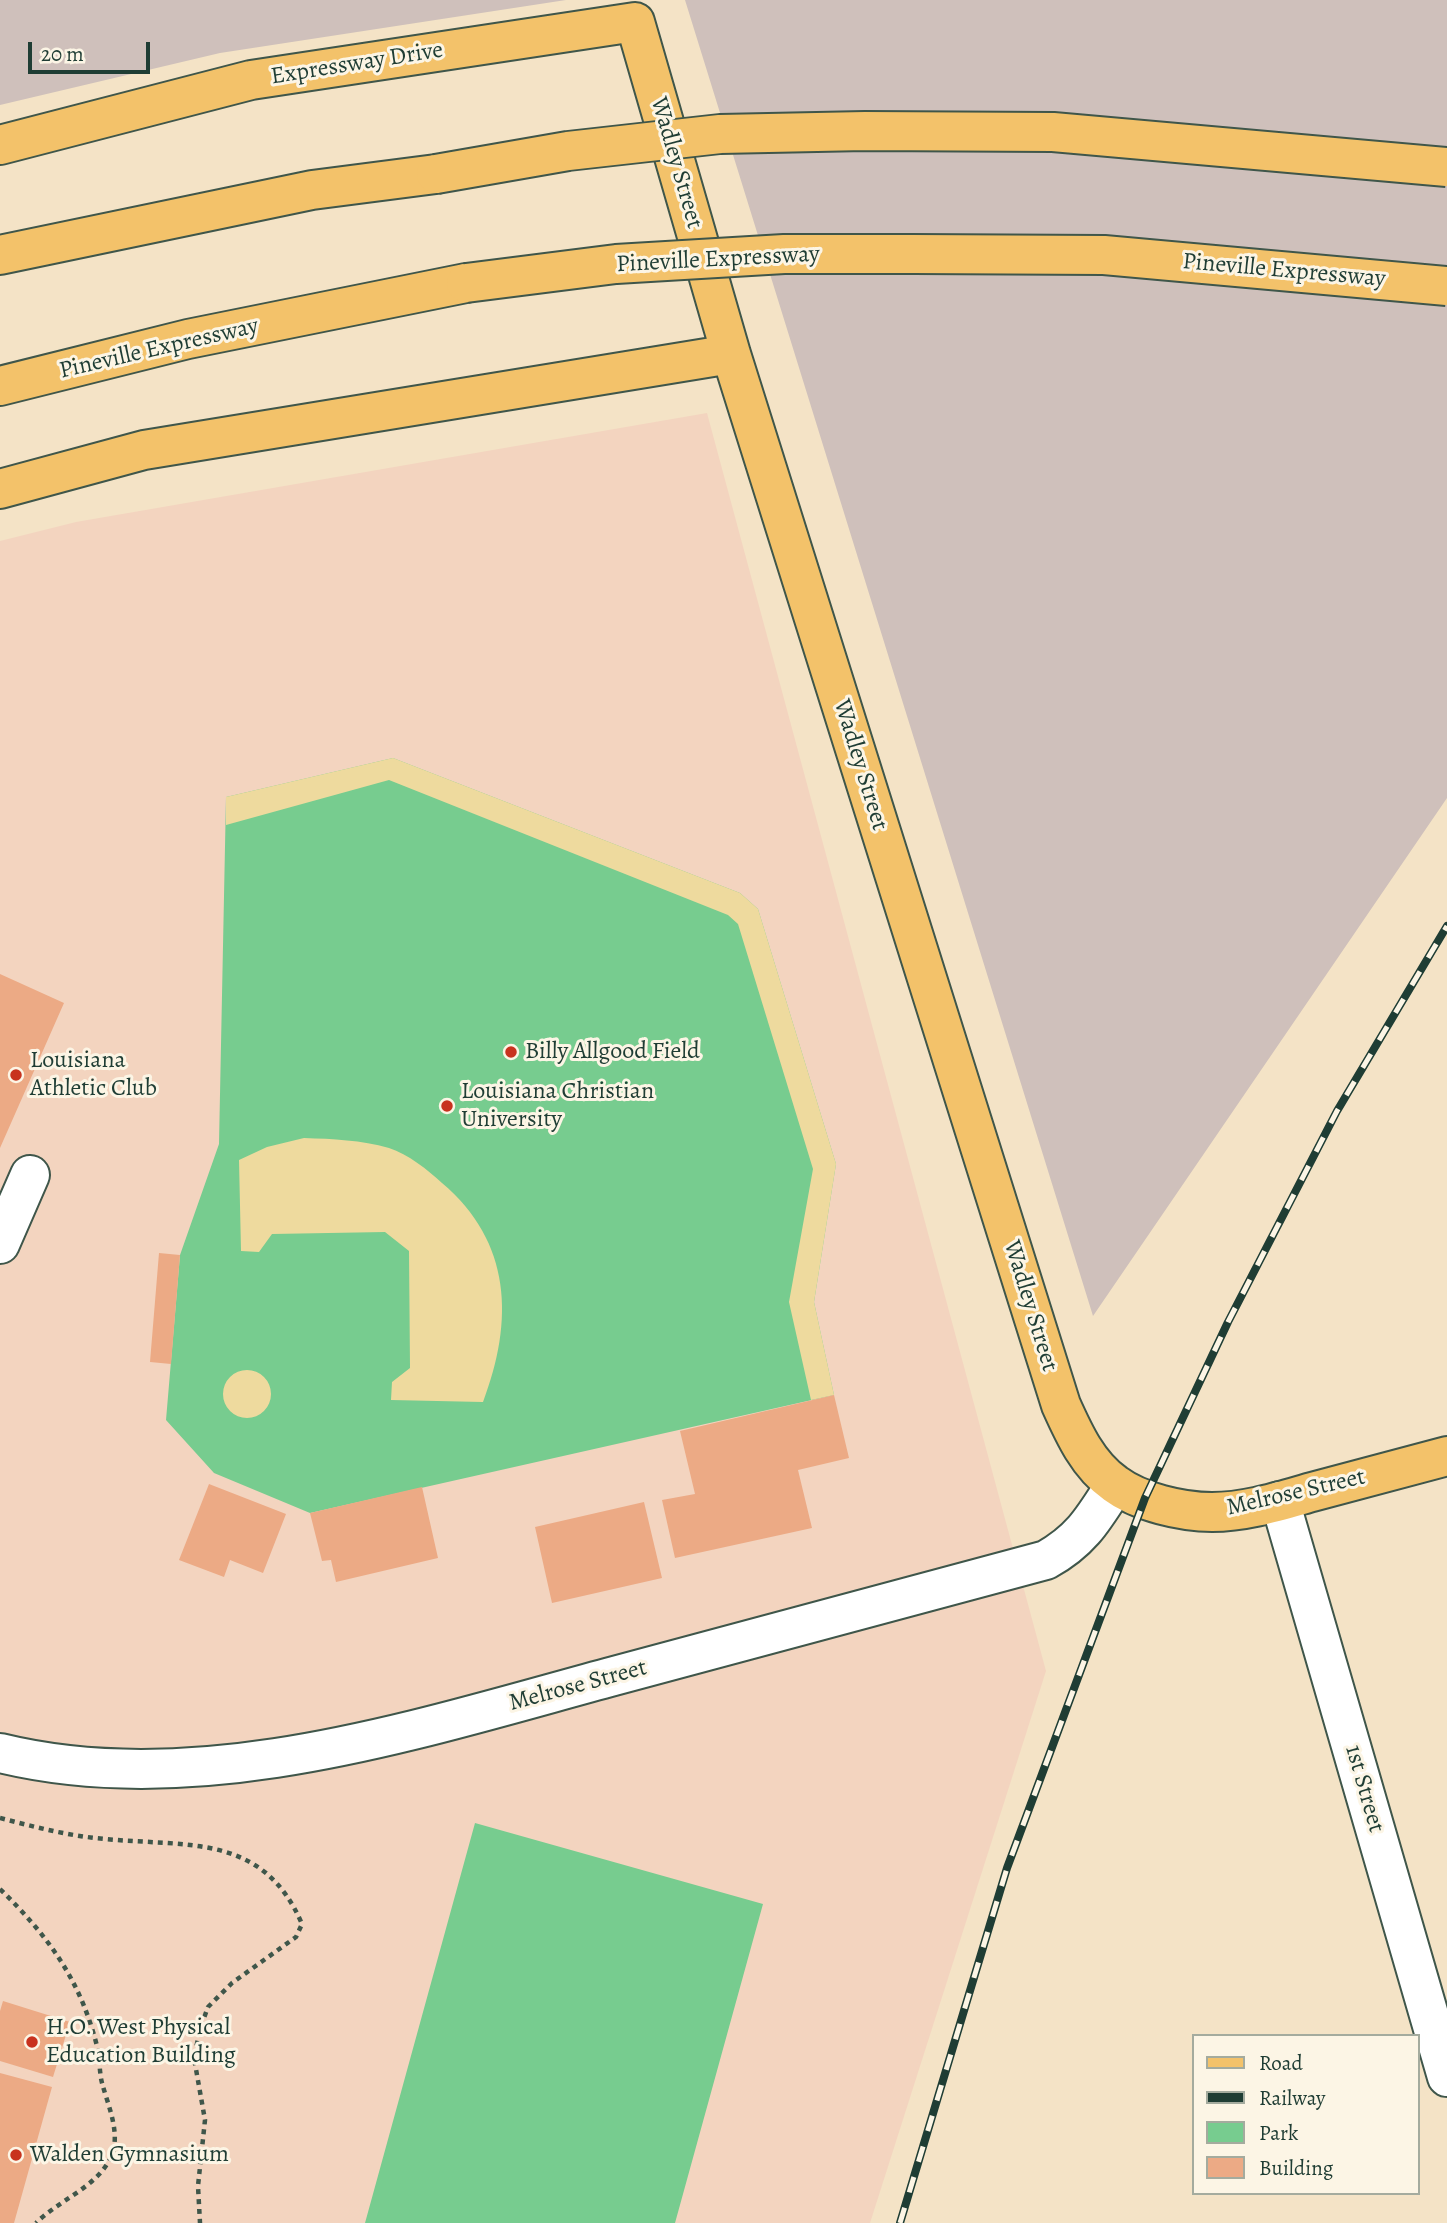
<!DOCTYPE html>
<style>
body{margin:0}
#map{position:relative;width:1447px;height:2223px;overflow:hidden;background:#f4e3c6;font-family:Alegreya,serif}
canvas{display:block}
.legend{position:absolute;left:1192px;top:2034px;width:228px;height:161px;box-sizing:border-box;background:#fcf5e5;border:2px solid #a4ab9e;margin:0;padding:9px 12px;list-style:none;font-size:21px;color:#1f3d34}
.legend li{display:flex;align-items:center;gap:14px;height:35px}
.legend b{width:35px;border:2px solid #a4ab9e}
.scale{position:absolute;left:28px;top:42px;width:122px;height:32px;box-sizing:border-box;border:4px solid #1f3d34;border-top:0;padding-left:9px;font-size:21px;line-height:24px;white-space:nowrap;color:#1f3d34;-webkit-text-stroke:5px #fcf5e5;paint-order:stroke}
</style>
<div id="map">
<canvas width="1447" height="2223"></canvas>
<ul class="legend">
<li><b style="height:9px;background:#f3c26a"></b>Road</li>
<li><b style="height:9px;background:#1f3d34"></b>Railway</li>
<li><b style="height:19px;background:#77cc8f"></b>Park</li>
<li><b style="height:19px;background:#ecaa85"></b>Building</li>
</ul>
<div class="scale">20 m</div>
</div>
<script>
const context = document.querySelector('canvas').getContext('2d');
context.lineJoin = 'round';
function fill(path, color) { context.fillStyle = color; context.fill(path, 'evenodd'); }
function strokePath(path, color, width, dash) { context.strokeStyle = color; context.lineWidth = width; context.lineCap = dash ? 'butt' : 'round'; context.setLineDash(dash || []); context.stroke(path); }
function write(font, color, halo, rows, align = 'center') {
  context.font = font + ' Alegreya,serif'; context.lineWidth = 6; context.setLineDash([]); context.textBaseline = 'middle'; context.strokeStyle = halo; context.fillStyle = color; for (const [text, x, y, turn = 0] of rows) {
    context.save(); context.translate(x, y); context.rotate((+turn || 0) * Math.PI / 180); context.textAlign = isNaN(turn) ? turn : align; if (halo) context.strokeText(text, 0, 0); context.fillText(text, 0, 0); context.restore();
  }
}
fill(new Path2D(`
 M 707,413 L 1046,1671 L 870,2223 L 0,2223 L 0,541 L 76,522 Z`), '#f3d4bf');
fill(new Path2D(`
 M 0,0 L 566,0 L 220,53 L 0,105 Z
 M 685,0 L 1447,0 L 1447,798 L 1093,1316 Z`), '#cfc0bb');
fill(new Path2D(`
 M 393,758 L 740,893 L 758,909 L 836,1164 L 814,1302 L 834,1395 L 310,1513 L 214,1473 L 166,1420 L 180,1255 L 219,1144 L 226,797 Z
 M 475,1823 L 763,1904 L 675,2223 L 365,2223 Z`), '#77cc8f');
fill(new Path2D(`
 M 393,758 L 740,893 L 758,909 L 836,1164 L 814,1302 L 834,1395 L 811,1400 L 789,1302 L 813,1169 L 738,924 L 728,915 L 389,780 L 226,825 L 226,797 Z
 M 304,1138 C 333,1139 361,1140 389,1148 C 408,1154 428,1170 442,1183 C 512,1242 514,1321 483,1402 L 391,1400 L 392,1382 L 410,1368 L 409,1251 L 385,1232 L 272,1234 L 259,1252 L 241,1251 L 239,1160 L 267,1147 Z
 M223 1394a24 24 0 1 1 48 0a24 24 0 1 1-48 0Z`), '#eeda9e');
fill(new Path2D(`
 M 0,974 L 64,1003 L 0,1148 Z
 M 159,1253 L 180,1255 L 171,1364 L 150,1362 Z
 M 834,1395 L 849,1458 L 798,1470 L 812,1528 L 675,1558 L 662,1500 L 695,1494 L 680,1431 Z
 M 209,1484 L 286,1514 L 263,1573 L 230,1560 L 224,1577 L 179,1560 Z
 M 422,1487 L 438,1558 L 336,1582 L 331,1560 L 322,1561 L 310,1513 Z
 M 644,1502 L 662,1578 L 552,1603 L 535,1527 Z
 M 3,2001 L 70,2022 L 53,2077 L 0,2061 L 0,2011 Z
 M 0,2073 L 52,2087 L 14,2223 L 0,2223 Z`), '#ecaa85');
const minor = new Path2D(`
 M 0,1244 L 30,1175
 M 1280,1501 L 1447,2077
 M 0,1753 C 200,1802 421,1728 614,1676 C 758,1637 902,1598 1046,1560 C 1082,1540 1094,1518 1115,1485`);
const major = new Path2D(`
 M 0,145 L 251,80 L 635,22 L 731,354 L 1061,1405 C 1074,1434 1088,1465 1115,1484 C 1139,1502 1182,1512 1212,1512 C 1246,1512 1280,1501 1312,1492 C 1357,1480 1402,1468 1447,1456
 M 0,489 L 144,450 L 731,354`);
const highway = new Path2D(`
 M 0,255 L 312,190 L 436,174
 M 0,386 L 188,339 L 466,283`);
strokePath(minor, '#3f564a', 42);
strokePath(major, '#3f564a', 42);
strokePath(highway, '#3f564a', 42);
strokePath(new Path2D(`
 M 0,1818 C 35,1827 69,1836 105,1839 C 188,1847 263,1833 302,1924 L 296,1937 L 232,1983 L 208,2007 L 200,2029 L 194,2058 L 205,2120 L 198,2186 L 200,2223
 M 0,1889 C 48,1936 80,1979 97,2046 C 100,2058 99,2071 102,2083 C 108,2106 123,2137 109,2161 C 94,2188 58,2201 36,2223`), '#3f564a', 4.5, [5, 5]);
strokePath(minor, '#fff', 38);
strokePath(major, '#f3c26a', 38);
strokePath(highway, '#f3c26a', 38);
const rail = new Path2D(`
 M 900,2223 L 1007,1868 L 1145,1498 L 1228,1322 L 1337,1111 L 1447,926`);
strokePath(rail, '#1f3d34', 8);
strokePath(rail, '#fcf5e5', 5, [16]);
const highwayBridge = new Path2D(`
 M 436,174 L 568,151 L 720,134 L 865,131 L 1053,132 L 1447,167
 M 466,283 L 616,264 L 784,254 L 914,254 L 1104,255 L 1447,286`);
strokePath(highwayBridge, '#3f564a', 42, []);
strokePath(highwayBridge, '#f3c26a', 38);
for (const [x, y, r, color] of [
 [511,1052,7,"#c8321e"],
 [16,1075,7,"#c8321e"],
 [447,1106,7,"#c8321e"],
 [32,2042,7,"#c8321e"],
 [16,2155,7,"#c8321e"]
]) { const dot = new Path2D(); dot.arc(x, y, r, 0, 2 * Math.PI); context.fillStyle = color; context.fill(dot); strokePath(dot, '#fcf5e5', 2.5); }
write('24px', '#1f3d34', '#fcf5e5', [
 ["Expressway Drive",357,64,-9],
 ["Wadley Street",676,163,74],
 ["Pineville Expressway",718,260,-3],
 ["Pineville Expressway",1284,271,5],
 ["Pineville Expressway",159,349,-13],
 ["Wadley Street",860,765,73],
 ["Wadley Street",1030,1306,73],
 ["Melrose Street",1296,1493,-13],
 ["Melrose Street",578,1686,-15],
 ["1st Street",1364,1789,74]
]);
write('24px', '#1f3d34', '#fcf5e5', [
 ["Billy Allgood Field",525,1052],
 ["Louisiana",30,1061],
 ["Athletic Club",30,1089],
 ["Louisiana Christian",461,1092],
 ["University",461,1120],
 ["H.O. West Physical",46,2028],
 ["Education Building",46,2056],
 ["Walden Gymnasium",30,2155]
], 'left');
</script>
